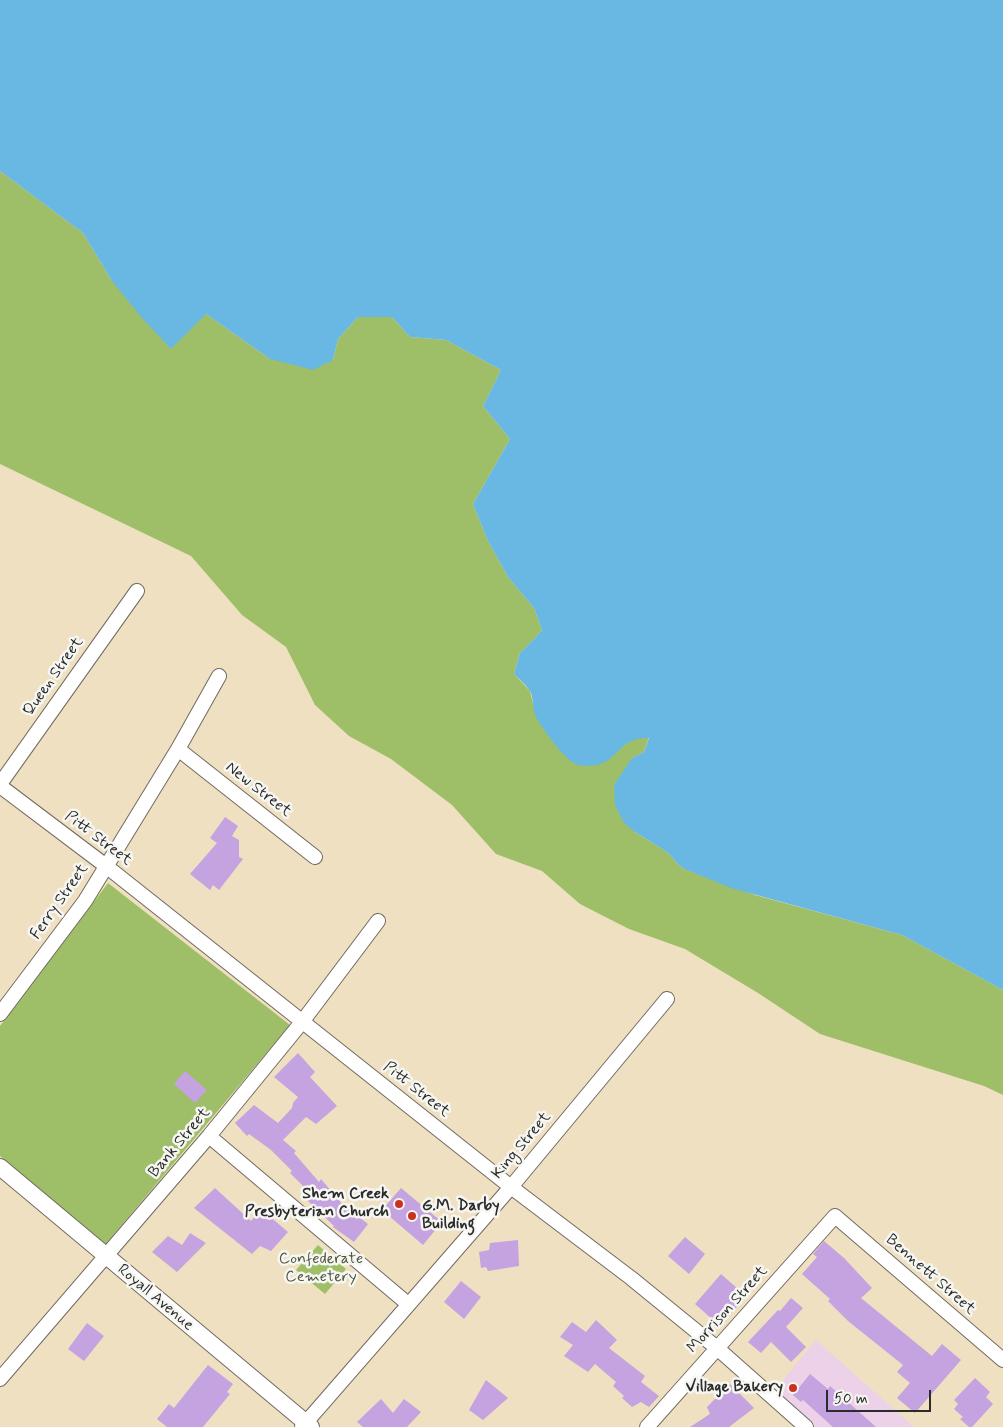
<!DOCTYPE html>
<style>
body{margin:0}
#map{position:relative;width:1003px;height:1427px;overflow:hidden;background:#efe0c1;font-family:Mynerve,sans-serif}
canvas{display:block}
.scale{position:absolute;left:826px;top:1390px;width:105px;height:22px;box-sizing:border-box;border:2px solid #2b2b2b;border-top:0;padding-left:6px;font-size:15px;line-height:18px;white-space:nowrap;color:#2b2b2b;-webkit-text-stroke:4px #f6f6f2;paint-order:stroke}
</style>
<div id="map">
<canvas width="1003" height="1427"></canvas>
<div class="scale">50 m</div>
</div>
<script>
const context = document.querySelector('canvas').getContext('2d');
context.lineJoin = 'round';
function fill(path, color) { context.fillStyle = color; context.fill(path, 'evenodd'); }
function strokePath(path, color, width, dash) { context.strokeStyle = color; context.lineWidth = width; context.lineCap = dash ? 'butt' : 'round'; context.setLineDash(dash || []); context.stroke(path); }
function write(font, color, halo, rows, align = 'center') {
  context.font = font + ' Mynerve,sans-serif'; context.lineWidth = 5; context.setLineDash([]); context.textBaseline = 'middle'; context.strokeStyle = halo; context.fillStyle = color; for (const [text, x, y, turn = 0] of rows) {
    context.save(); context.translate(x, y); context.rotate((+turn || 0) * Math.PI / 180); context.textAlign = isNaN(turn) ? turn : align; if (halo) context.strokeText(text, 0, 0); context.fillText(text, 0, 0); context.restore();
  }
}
fill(new Path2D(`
 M 816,1340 L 914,1427 L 803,1427 L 769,1397 Z`), '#edd1e9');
fill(new Path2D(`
 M 0,171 L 83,233 L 112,281 L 206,314 L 270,359 L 333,360 L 338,339 L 358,317 L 392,317 L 410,337 L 446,340 L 501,370 L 483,406 L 510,439 L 473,504 L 488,541 L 508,577 L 534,608 L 542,630 L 534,639 L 520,653 L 514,674 L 530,691 L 536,716 L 610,758 C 625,744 628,738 649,737 L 644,752 L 632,758 L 635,832 L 667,852 L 682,868 L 755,895 L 902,935 L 1003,990 L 1003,1095 L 984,1086 L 820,1034 L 758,993 L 685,949 L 629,929 L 580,904 L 542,871 L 496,854 L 452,805 L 391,759 L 349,736 L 315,705 L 286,647 L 242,615 L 191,556 L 0,464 Z
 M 108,883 L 290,1025 L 105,1245 L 0,1156 L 0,1026 Z
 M 318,1245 L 346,1269 L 325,1294 L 296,1270 Z`), '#9ebf68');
fill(new Path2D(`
 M 0,0 L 1003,0 L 1003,990 L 902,935 L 731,888 L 682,868 L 667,852 L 635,832 L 624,823 L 615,805 L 614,785 L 632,758 L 644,752 L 649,738 C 619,737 620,759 597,765 C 592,766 582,766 578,765 C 566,762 542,728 536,717 C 532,709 534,698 530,691 C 526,685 519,679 514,674 L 520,653 L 534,639 L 542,630 L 534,608 L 508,577 L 488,541 L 473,504 L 510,439 L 483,406 L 501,370 L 446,340 L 410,337 L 392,317 L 358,317 L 338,339 L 333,360 L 313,370 L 270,359 L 206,314 L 171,349 L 142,318 L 112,281 L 83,233 L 0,171 Z`), '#69b7e3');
fill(new Path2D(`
 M 225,817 L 238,826 L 232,836 L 239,840 L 239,857 L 243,859 L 219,890 L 213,885 L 210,890 L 190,874 L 217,843 L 210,838 Z
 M 298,1053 L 315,1072 L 310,1077 L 337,1106 L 316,1124 L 306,1117 L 283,1140 L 296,1151 L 294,1153 L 319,1182 L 321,1179 L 342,1204 L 368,1224 L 354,1242 L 333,1227 L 334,1226 L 307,1200 L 311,1194 L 290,1173 L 292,1171 L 271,1150 L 249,1134 L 247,1136 L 235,1123 L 254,1105 L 278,1123 L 292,1108 L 293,1103 L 298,1097 L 274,1077 Z
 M 185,1071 L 207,1090 L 195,1103 L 174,1084 Z
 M 215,1188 L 251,1221 L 261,1209 L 288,1232 L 271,1251 L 260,1246 L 252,1254 L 194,1208 Z
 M 401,1188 L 442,1222 L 423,1245 L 382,1210 Z
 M 190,1233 L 206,1243 L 177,1272 L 152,1252 L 168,1236 L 182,1245 Z
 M 685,1237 L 705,1254 L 689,1274 L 668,1256 Z
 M 518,1240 L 519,1266 L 488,1271 L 486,1267 L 481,1268 L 479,1252 L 489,1250 L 490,1243 Z
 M 824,1241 L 844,1258 L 872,1288 L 861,1298 L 932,1356 L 942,1344 L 961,1360 L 915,1413 L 897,1398 L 910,1383 L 897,1372 L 903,1365 L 848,1321 L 828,1301 L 830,1299 L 802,1274 L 817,1257 L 813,1254 Z
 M 721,1274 L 746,1296 L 720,1326 L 695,1304 Z
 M 461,1281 L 481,1297 L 464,1319 L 444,1302 Z
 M 791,1298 L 803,1308 L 786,1327 L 806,1347 L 791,1362 L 771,1342 L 761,1353 L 748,1342 L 778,1310 L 780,1311 Z
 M 596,1320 L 617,1340 L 609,1348 L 645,1376 L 641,1382 L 659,1396 L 649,1407 L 641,1402 L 632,1407 L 622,1398 L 624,1396 L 613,1386 L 616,1382 L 595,1364 L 588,1372 L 564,1356 L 573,1345 L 560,1337 L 572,1322 L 586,1332 Z
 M 87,1323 L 104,1336 L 84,1361 L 68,1349 Z
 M 208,1365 L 233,1384 L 227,1392 L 230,1394 L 203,1427 L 167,1427 L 157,1419 L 169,1404 L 174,1408 Z
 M 810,1374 L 828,1389 L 830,1386 L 876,1427 L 833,1427 L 803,1400 L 801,1402 L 793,1395 Z
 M 975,1378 L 990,1392 L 986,1397 L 993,1404 L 972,1427 L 969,1427 L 960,1419 L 963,1417 L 954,1409 L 958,1404 L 954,1400 Z
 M 486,1380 L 508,1398 L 483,1420 L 469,1410 Z
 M 730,1384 L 754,1408 L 729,1427 L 690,1427 L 710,1414 L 707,1407 Z
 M 381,1399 L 393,1413 L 404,1399 L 421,1412 L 407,1427 L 363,1427 L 357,1422 Z`), '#c5a2e0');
const minor = new Path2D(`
 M 178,749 L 315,857
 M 0,784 L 137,591
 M 0,786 L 106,866 L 511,1187 L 631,1278 L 717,1348 L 806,1427
 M 0,1014 L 85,901 L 178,749 L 219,676
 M 209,1136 L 408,1304
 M 0,1379 L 209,1136 L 302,1022 L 378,921
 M 302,1427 L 511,1187 L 667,999
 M 647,1427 L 835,1216 L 1003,1360`);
const tertiary = new Path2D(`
 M 0,1167 L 311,1427`);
strokePath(minor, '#706a60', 16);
strokePath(tertiary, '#706a60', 18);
strokePath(minor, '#fff', 14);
strokePath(tertiary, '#fff', 16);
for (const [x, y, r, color] of [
 [399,1204,5,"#c8321e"],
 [412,1216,5,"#c8321e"],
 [793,1388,5,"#c8321e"]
]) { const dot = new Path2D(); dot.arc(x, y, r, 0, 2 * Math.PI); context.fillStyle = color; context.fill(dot); strokePath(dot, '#f6f6f2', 2); }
write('16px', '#2b2b2b', '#f6f6f2', [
 ["Queen Street",54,677,-55],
 ["New Street",258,790,38],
 ["Pitt Street",98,839,37],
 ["Ferry Street",60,902,-55],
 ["Pitt Street",416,1090,38],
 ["Bank Street",180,1143,-50],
 ["King Street",522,1146,-50],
 ["Bennett Street",930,1275,41],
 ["Royall Avenue",155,1298,40],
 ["Morrison Street",728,1310,-48]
]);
write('bold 16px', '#2b2b2b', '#f6f6f2', [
 ["Shem Creek",389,1195],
 ["Presbyterian Church",389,1213],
 ["G.M. Darby",422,1207,"left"],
 ["Building",422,1225,"left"],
 ["Village Bakery",783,1388]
], 'right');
write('16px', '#4e573d', '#f6f6f2', [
 ["Confederate",321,1260],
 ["Cemetery",321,1278]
]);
</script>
